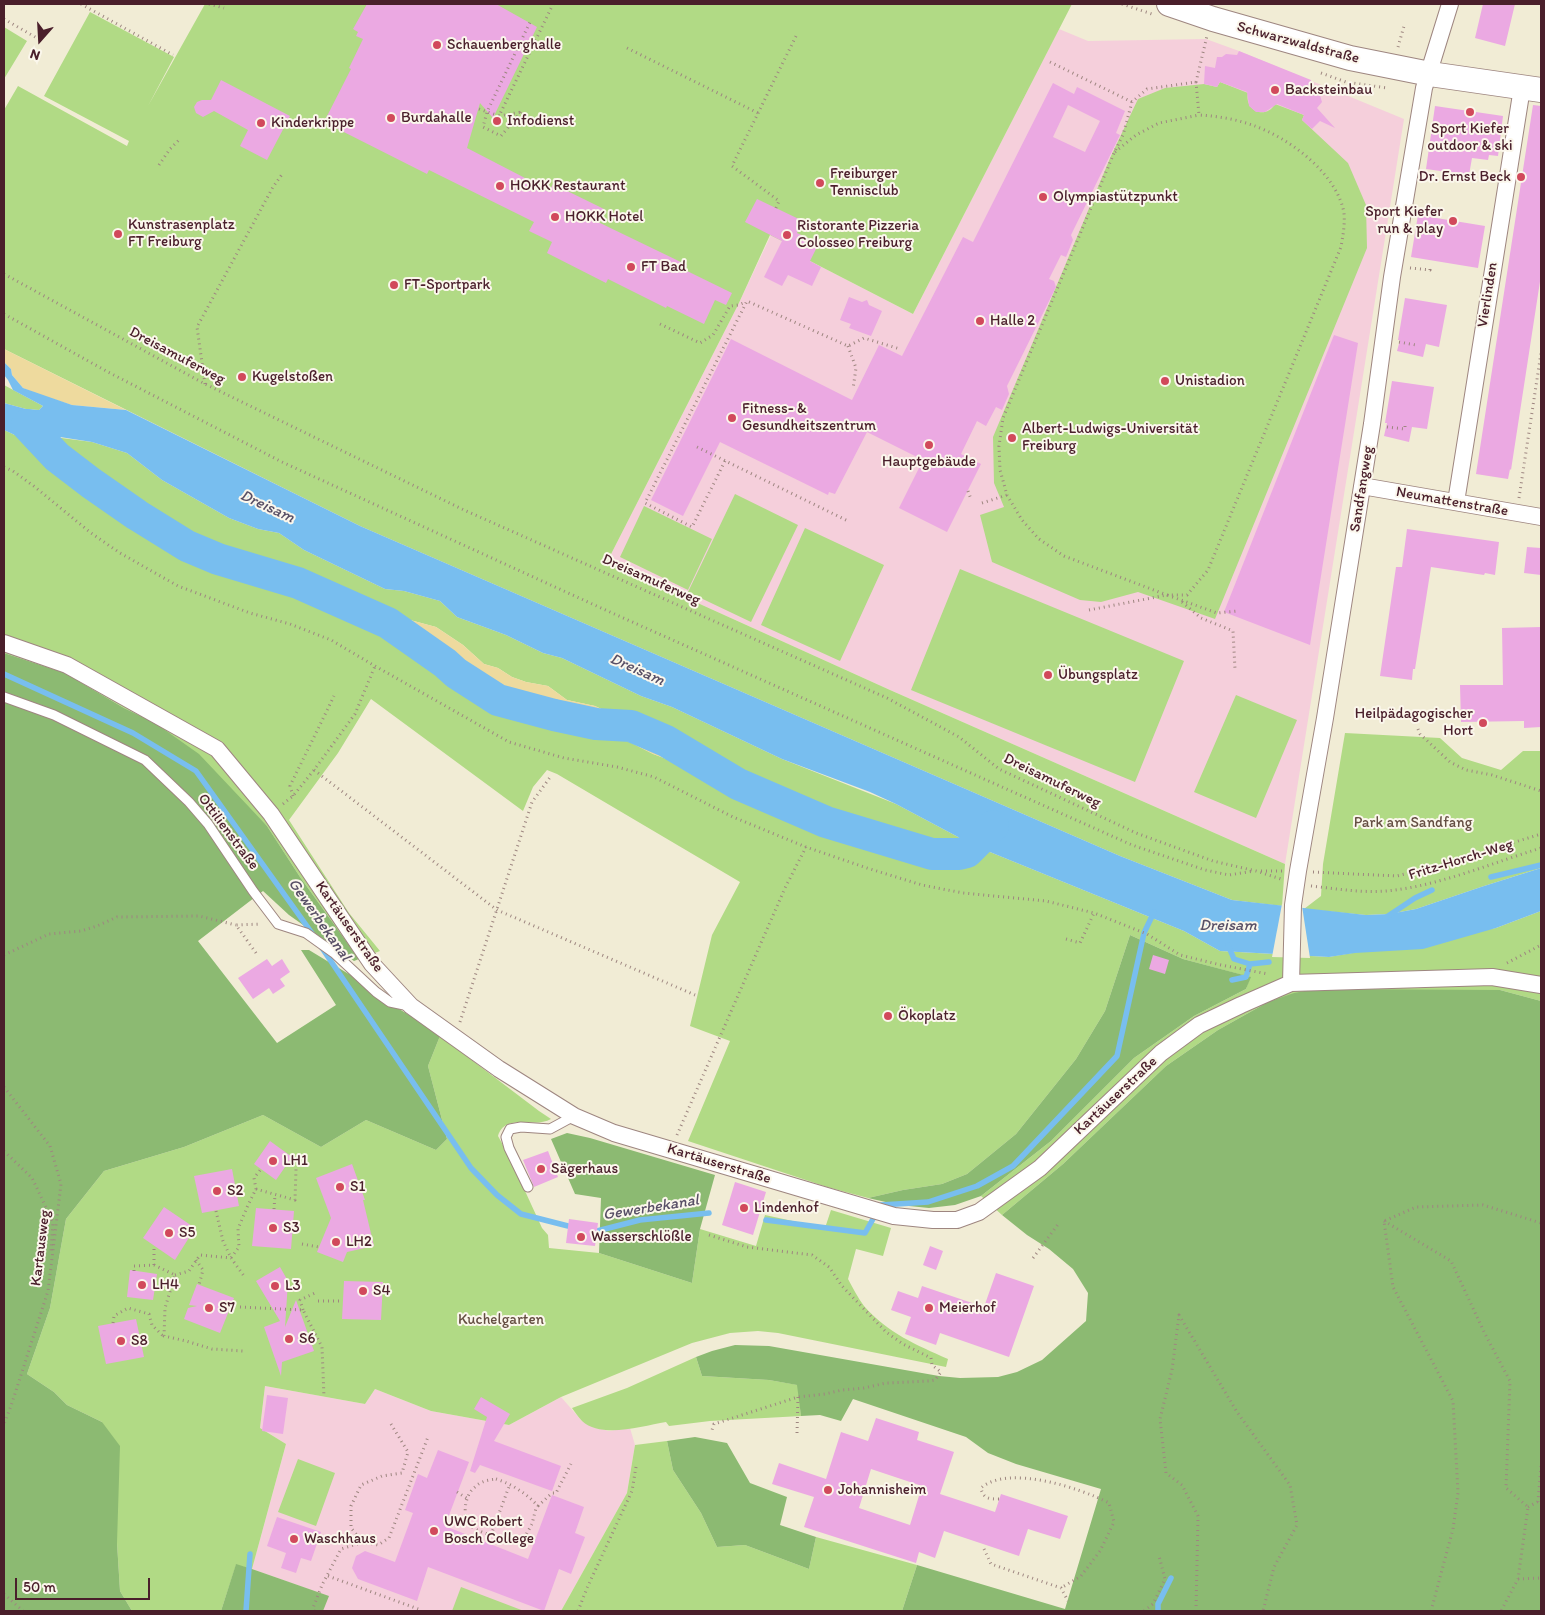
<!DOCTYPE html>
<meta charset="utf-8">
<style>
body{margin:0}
#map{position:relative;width:1545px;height:1615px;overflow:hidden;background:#f1ecd5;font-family:Itim,sans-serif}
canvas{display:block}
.frame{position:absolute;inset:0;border:5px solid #4a1f2b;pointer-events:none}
.north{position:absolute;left:15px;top:15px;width:50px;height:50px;-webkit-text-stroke:4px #fbf7ec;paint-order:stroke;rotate:199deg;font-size:14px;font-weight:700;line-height:20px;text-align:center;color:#4a1f2b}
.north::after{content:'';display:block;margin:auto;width:18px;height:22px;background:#4a1f2b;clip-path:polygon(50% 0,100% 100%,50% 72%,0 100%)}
.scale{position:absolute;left:15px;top:1578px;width:135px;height:22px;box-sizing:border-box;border:2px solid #4a1f2b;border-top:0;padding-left:6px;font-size:15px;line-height:18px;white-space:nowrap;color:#4a1f2b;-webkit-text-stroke:4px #fbf7ec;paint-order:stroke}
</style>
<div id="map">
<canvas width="1545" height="1615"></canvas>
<div class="frame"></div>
<div class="north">N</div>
<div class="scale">50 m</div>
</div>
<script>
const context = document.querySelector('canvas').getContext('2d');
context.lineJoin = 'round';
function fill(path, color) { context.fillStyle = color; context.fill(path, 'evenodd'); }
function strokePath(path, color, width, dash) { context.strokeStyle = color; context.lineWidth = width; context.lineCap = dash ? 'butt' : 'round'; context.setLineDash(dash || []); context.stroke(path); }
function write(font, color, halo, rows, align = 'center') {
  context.font = font + ' Itim,sans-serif'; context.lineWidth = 4; context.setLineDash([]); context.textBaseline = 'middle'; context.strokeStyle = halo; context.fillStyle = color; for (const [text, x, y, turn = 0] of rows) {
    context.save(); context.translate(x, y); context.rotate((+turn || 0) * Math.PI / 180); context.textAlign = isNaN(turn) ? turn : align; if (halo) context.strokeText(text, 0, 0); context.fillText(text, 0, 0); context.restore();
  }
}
fill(new Path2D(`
 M 1059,29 L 1088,41 L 1206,39 L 1239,51 L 1404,119 L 1285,864 L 890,690 L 607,562 L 738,305 L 771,235 L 786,243 L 810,261 L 913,314 Z
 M 265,1386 L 365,1404 L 375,1389 L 431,1411 L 509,1425 L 561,1397 L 582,1421 L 608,1431 L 630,1428 L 635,1445 L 627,1493 L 561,1611 L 323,1611 L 328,1596 L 252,1569 L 286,1444 L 260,1428 Z`), '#f5cfdb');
fill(new Path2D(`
 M 205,4 L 1072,4 L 913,314 L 810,261 L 786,243 L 770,235 L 738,305 L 607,562 L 890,690 L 1285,864 L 1282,906 L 1232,900 L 1120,856 L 360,526 L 4,349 L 4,110 L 18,86 L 127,146 L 129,141 L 44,96 L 90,12 L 174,57 L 148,106 Z
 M 4,27 L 27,41 L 4,79 Z
 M 1220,82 L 1248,93 C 1244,111 1266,120 1275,104 L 1304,115 L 1302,120 L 1348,163 L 1366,205 L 1367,248 L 1215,619 L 1138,592 L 1101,602 L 1080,600 L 992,562 L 980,515 L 1004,507 L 994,483 L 993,437 L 1111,156 L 1138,99 L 1165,88 L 1204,84 L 1217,87 Z
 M 4,385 L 43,406 L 39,410 L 26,409 L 4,403 Z
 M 4,430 L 32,443 L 38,451 L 53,468 L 180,550 L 220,566 L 261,579 L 315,599 L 370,622 L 410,647 L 446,674 L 497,707 L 523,718 L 567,727 L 592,728 L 614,734 L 653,754 L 675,762 L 820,830 L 840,833 L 856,840 L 927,861 L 957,861 L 971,859 L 985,850 L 1184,931 L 1220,951 L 1329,957 L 1496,928 L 1541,911 L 1541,1001 L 1500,990 L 1268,1002 L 1218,1030 L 1166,1066 L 1063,1164 L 1002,1215 L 981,1196 L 1051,1141 L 1134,1058 L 1194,1016 L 1246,989 L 1250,977 L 1183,959 L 1130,935 L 1105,1011 L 1076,1059 L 1016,1134 L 967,1174 L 942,1184 L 903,1190 L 868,1198 L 827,1187 L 688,1141 L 730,1041 L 690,1026 L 712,935 L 740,882 L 557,774 L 547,770 L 533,787 L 523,811 L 371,699 L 338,753 L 289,820 L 349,913 L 380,951 L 359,959 L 300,877 L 267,826 L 155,723 L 124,708 L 65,673 L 4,653 Z
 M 54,437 L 92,442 L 127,453 L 162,480 L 229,518 L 258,529 L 279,533 L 304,550 L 385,589 L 404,591 L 440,601 L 457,617 L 506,635 L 543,653 L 562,658 L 641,696 L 672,707 L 782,759 L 896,804 L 960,838 L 957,849 L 926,849 L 889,837 L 877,830 L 850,823 L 784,795 L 741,774 L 731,766 L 714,759 L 709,753 L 675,731 L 616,716 L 595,706 L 567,700 L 548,686 L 526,682 L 512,677 L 498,668 L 484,664 L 463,645 L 436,627 L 399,617 L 324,584 L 261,559 L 171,528 L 160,516 L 101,478 L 80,460 L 61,452 Z
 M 735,494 L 798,525 L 751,622 L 688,592 Z
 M 644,506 L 712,539 L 688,590 L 620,557 Z
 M 805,528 L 884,565 L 840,661 L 761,625 Z
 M 960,569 L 1184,661 L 1135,782 L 911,690 Z
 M 1236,695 L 1297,720 L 1256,818 L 1194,792 Z
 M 1345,733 L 1440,738 L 1462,758 L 1501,770 L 1523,751 L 1541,751 L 1541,868 L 1481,887 L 1416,909 L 1389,914 L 1366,915 L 1304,909 L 1321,896 L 1323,864 Z
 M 440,1036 L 539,1111 L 551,1119 C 535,1129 505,1112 498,1136 L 509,1156 L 542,1228 L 548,1235 L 549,1248 L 599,1253 L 692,1283 L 700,1229 L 756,1246 L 765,1215 L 825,1228 L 831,1210 L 891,1228 L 883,1256 L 856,1249 L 848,1279 C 853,1288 858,1298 864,1306 C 888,1333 916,1345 948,1359 L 946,1367 L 778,1333 L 758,1331 L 730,1333 L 692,1343 L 561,1397 L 509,1425 L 431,1411 L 375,1389 L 365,1404 L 265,1386 L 260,1428 L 286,1444 L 252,1569 L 236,1565 L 221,1611 L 132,1611 L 120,1591 L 117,1543 L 102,1422 L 67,1405 L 54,1392 L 27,1374 L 50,1308 L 66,1219 L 104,1171 L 184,1147 L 263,1115 L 321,1147 L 366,1120 L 436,1150 L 447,1139 L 428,1066 Z
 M 696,1357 L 702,1376 L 769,1380 L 798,1385 L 801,1416 L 710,1421 L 669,1426 L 666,1422 C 642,1426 602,1439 582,1421 C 578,1417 575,1412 572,1408 L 627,1388 Z
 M 667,1441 L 673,1470 L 701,1513 L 717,1547 L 745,1545 L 809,1569 L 816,1537 L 917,1565 L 902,1611 L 561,1611 L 627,1493 L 635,1445 Z
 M 298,1459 L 335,1473 L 316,1526 L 278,1512 Z
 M 461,1587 L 524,1611 L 452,1611 Z`), '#b1da85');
fill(new Path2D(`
 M 4,653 L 65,673 L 124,708 L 155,723 L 199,754 L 267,826 L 300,877 L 359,959 L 354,961 L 289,915 L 263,891 L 198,941 L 277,1043 L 336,1005 L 301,950 L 309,950 L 352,976 L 376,995 L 424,1024 L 440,1036 L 428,1066 L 447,1139 L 436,1150 L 366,1120 L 321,1147 L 263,1115 L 184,1147 L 104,1171 L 66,1219 L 50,1308 L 27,1374 L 54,1392 L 67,1405 L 102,1422 L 120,1446 L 117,1543 L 120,1591 L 132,1611 L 4,1611 Z
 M 1130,935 L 1183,959 L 1251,977 L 1246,989 L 1194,1016 L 1134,1058 L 1051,1141 L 981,1196 L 955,1205 L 929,1208 L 899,1205 L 868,1198 L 903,1190 L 942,1184 L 967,1174 L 1016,1134 L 1076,1059 L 1105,1011 Z
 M 1315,989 L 1500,990 L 1541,1001 L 1541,1611 L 902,1611 L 917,1565 L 1065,1609 L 1101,1489 L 1016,1464 L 988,1453 L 966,1437 L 853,1399 L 841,1421 L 820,1415 L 801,1416 L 797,1385 L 769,1380 L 702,1376 L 696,1357 L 712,1351 L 735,1345 L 769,1346 L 939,1376 L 960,1378 L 998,1377 L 1017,1372 L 1042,1360 L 1086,1321 L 1088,1293 L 1073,1269 L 1049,1249 L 1027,1235 L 1002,1215 L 1063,1164 L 1166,1066 L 1218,1030 L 1268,1002 L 1294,993 Z
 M 567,1133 L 590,1138 L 715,1175 L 700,1229 L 692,1283 L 599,1253 L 601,1198 L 575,1194 L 551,1139 Z
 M 695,1437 L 727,1443 L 750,1483 L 787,1497 L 780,1525 L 816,1537 L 809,1569 L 745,1545 L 717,1547 L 701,1513 L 673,1470 L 667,1441 Z
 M 236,1564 L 252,1569 L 329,1596 L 323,1611 L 221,1611 Z`), '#8cba72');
fill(new Path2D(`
 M 4,349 L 126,410 L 72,405 L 40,395 L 23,388 L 12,375 L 11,369 L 4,362 Z
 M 54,437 L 61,452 L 80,460 L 101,478 L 160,516 L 171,528 L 261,559 L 324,584 L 399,617 L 436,627 L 463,645 L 484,664 L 498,668 L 512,677 L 526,682 L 548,686 L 567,700 L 595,706 L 616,716 L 675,731 L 694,741 L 710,753 L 714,759 L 731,766 L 741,774 L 784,795 L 850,823 L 877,830 L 889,837 L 926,849 L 957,849 L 960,838 L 985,850 L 972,859 L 957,861 L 927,861 L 856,840 L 840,833 L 820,830 L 675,762 L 653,754 L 614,734 L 592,728 L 567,727 L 523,718 L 497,707 L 446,674 L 410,647 L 370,622 L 315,599 L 261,579 L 220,566 L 180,550 L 53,468 L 32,445 L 32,443 L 35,442 Z`), '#eeda9e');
fill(new Path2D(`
 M 4,362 L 11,369 L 12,375 L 23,388 L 72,405 L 126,410 L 360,526 L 1120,856 L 1232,900 L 1366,915 L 1389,914 L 1416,909 L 1481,887 L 1541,868 L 1541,911 L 1496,928 L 1423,949 L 1355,953 L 1329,957 L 1220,951 L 1184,931 L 985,850 L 960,838 L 896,804 L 870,792 L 782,759 L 672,707 L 641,696 L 562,658 L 543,653 L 506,635 L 457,617 L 440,601 L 404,591 L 385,589 L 304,550 L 279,533 L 258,529 L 229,518 L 162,480 L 127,453 L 92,442 L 60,437 L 54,437 L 32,443 L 4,430 L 4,403 L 26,409 L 39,410 L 43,406 L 13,390 L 8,380 L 4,375 Z`), '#78beef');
fill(new Path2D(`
 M 1282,904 L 1302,906 L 1310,958 L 1272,957 Z`), '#f1ecd5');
strokePath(new Path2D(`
 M 4,674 L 133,733 L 196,771 L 314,936
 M 1491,877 L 1541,865
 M 1385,918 L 1415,898 L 1432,890
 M 320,945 L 471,1168 L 497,1195 L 521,1214 L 568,1226
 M 1228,945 L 1234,959 L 1250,964 L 1269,962
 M 1232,980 L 1246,977 L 1250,964
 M 766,1220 L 865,1233 L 881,1205 L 928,1202 L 977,1186 L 1013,1166 L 1117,1056 L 1144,933 L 1154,912
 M 597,1231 L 640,1220 L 709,1213
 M 246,1611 L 250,1554
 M 1158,1611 L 1158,1604 L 1171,1578`), '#78beef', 5.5);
strokePath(new Path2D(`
 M 27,425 L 57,457 L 91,483 L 137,515 L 187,546 L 218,559 L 298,583 L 388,623 L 445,663 L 456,673 L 498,700 L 554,715 L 596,724 L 631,726 L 666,741 L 738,784 L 826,822 L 932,854 L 959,854 L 967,852 L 993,826`), '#78beef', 32);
fill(new Path2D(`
 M 367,4 L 496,4 L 537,27 L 493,118 L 480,103 L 467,148 L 525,178 L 524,179 L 549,192 L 553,184 L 604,209 L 598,222 L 687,265 L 685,270 L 732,293 L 726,305 L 715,300 L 704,324 L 667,306 L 666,308 L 608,279 L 606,283 L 547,253 L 552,242 L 529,231 L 534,222 L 429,170 L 427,174 L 324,122 L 351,69 L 349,68 L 363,39 L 356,36 L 358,32 L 353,29 Z
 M 1483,4 L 1515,4 L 1505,46 L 1475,38 Z
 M 1239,51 L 1311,80 L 1310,84 L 1319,92 L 1322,102 L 1317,108 L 1335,128 L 1320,121 L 1312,129 L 1302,120 L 1304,115 L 1277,104 L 1265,112 L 1256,112 L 1249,106 L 1247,92 L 1220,82 L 1217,87 L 1204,84 L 1205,66 L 1215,68 L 1217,57 L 1222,57 L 1226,54 L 1237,55 Z
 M 221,80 L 290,116 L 267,160 L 240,146 L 248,130 L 214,111 L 203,117 L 196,113 L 194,107 L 197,102 L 202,100 L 211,100 Z
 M 1053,83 L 1074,94 L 1077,87 L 1125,111 L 1116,133 L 1120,135 L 1071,235 L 1073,240 L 1066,257 L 1061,255 L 1049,279 L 1054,281 L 1056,287 L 1007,386 L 1009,394 L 1002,410 L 996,407 L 986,426 L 977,421 L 961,454 L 981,464 L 947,532 L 899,508 L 923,460 L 867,432 L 835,494 L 829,492 L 828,495 L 720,442 L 683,516 L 651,500 L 731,339 L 852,400 L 879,345 L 902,356 L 963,237 L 973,242 ZM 1068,105 L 1100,121 L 1085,152 L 1053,137 Z
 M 1533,105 L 1541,106 L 1541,275 L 1511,470 L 1510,469 L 1508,479 L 1476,474 Z
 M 1435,106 L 1503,116 L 1498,156 L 1489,155 L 1488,160 L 1472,158 L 1469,175 L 1426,169 Z
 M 757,199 L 803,221 L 797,233 L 819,243 L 810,261 L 821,267 L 812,286 L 788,275 L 782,286 L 764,277 L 782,241 L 745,222 Z
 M 1418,215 L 1485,226 L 1478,268 L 1411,257 Z
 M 849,297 L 862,302 L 867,300 L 869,305 L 882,311 L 871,336 L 849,328 L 851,324 L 840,320 Z
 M 1405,298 L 1447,305 L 1439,347 L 1426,344 L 1423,357 L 1397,351 L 1400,340 L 1398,340 Z
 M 1334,335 L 1358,343 L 1310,645 L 1224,612 Z
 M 1392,381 L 1434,387 L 1427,429 L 1412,427 L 1409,442 L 1384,436 L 1387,423 L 1385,423 Z
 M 1407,529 L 1499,542 L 1495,575 L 1485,573 L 1484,575 L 1431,567 L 1415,669 L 1413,669 L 1412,680 L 1380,676 L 1396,567 L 1402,567 Z
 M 1527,547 L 1541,548 L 1541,575 L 1524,573 Z
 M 1541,627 L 1541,727 L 1524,728 L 1524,721 L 1461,722 L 1460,685 L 1503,685 L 1502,628 Z
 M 1153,955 L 1169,960 L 1165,974 L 1149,969 Z
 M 267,959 L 272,966 L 282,959 L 290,972 L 280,979 L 285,986 L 273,994 L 269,988 L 253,999 L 238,978 Z
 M 270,1141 L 292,1157 L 276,1180 L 254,1164 Z
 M 548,1151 L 558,1177 L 534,1187 L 523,1160 Z
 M 352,1164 L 365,1200 L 363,1200 L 374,1246 L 347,1252 L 343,1262 L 317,1252 L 331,1218 L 316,1178 Z
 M 232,1169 L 239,1206 L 202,1213 L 194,1176 Z
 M 735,1182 L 766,1192 L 753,1235 L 722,1225 Z
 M 164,1207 L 195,1228 L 175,1260 L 143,1238 Z
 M 256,1208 L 294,1211 L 291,1249 L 252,1246 Z
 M 569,1219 L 598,1223 L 595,1246 L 566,1243 Z
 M 930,1246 L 943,1251 L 936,1270 L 923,1265 Z
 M 280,1267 L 288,1281 L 285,1327 L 296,1300 L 314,1351 L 282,1362 L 281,1376 L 264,1327 L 280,1321 L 256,1281 Z
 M 130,1270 L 157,1274 L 153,1300 L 127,1297 Z
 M 996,1273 L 1034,1286 L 1009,1357 L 940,1333 L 936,1345 L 905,1334 L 911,1317 L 891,1310 L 898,1291 L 918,1298 L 922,1286 L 984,1307 Z
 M 344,1281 L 383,1282 L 381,1320 L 342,1319 Z
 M 197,1284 L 234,1298 L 220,1333 L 184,1319 L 188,1308 L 197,1306 L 189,1305 Z
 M 136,1319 L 144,1357 L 106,1364 L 98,1326 Z
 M 267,1395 L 288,1398 L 283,1434 L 262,1431 Z
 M 481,1397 L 510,1414 L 494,1441 L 561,1466 L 552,1491 L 480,1465 L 475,1473 L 470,1471 L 487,1417 L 474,1409 Z
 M 876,1418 L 919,1432 L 917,1440 L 954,1452 L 940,1494 L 995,1512 L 1001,1494 L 1068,1516 L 1060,1539 L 1028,1529 L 1019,1556 L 944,1531 L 935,1558 L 919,1552 L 916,1563 L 804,1527 L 814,1497 L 772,1484 L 779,1463 L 826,1479 L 841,1432 L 868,1441 ZM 871,1469 L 922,1486 L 910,1525 L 859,1508 Z
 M 438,1450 L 469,1462 L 445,1526 L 528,1559 L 552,1495 L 584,1507 L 575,1533 L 585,1537 L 571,1574 L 559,1569 L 544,1611 L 428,1567 L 417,1601 L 358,1579 L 352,1568 L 356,1556 L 365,1551 L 395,1562 L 413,1513 L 405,1510 L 418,1474 L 427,1478 Z
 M 277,1517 L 321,1532 L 311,1561 L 301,1558 L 296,1573 L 281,1568 L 286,1553 L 267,1546 Z`), '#eba9e2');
const lane = new Path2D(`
 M 4,697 L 54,715 L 145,760 L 189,802 L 208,824 L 253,891 L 278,924 L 306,933 L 334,953 L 376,992 L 390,1002 L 409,1006
 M 528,1187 L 509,1148 L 506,1137 L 510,1129 L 521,1127 L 550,1129 L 574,1116`);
const street = new Path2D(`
 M 1362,486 L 1541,517
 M 1456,502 L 1522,88
 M 4,643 L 67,665 L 217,749 L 271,814 L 372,964 L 411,1006 L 499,1069 L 574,1116 L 614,1133 L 894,1216 L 933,1220 L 957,1220 L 979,1212 L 1040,1168 L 1161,1053 L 1199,1025 L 1241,1005 L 1291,983 L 1492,977 L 1541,985
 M 1291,983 L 1293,905 L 1298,871 L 1325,718 L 1372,424 L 1392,277 L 1424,88 L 1450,4`);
const secondary = new Path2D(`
 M 1169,4 L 1213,19 L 1350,58 L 1430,74 L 1541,90`);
strokePath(lane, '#9e8680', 11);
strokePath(street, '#9e8680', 18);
strokePath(secondary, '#9e8680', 26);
strokePath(new Path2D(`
 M 81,4 L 173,55
 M 209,4 L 224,8
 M 1122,4 L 1152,14
 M 4,19 L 42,41
 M 1398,47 L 1404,26
 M 627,48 L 758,113
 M 1050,62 L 1132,102
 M 1321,73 L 1346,82 L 1387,88
 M 1196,82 L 1199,115 C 1217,116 1235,119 1252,125 C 1288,137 1337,173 1344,213 C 1345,225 1343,235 1341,247 L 1208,570 L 1187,595 L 1167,595 L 1064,556 L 1039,539 L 1022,520 L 1007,495 L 1000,470 L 999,446 L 1003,418 L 1114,153 L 1123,135 L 1132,102 L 1147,89 L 1196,82 L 1207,36
 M 479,109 L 499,116 L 553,4
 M 521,112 L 501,136 L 483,127 L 487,112 L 531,20
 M 499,116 L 521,112
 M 1115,152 L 1136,135 L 1159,123 L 1199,115
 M 159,165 L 170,149 L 181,138
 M 776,208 L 779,201 L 732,166 L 797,34
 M 1410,268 L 1430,270 L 1430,265
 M 4,274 L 205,384 L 464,510 L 887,698 L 959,737 L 999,769 L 1136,833 L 1213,861 L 1256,871 L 1281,879
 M 4,314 L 108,372 L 282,462 L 601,608 L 1132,845 L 1205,870 L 1229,875 L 1254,871
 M 660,324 L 700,343 L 713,335 L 730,306 L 738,305 L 746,302
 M 1399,342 L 1416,345 L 1416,343
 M 848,346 L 856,368 L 853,389
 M 205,384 L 197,327 L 273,187 L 283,173
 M 1387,427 L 1405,429 L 1405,426
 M 697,447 L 848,521
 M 725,461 L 692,527 L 645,503 L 747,301 L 848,346 L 864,338 L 900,349
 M 4,467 L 13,471 L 35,487 L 91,533 L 120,553 L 178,586 L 250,613 L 290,624 L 331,640 L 375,666 L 509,742 L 564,758 L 617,767 L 654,777 L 733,817 L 806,847 L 867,868 L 922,885 L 963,893 L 1046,901 L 1094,913 L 1147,934 L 1180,955 L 1221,965 L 1268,974
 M 968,491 L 971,499
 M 1519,498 L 1541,353
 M 982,503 L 1007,495
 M 1182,602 L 1201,618 L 1233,631 L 1235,669
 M 1089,610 L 1167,595 L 1217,613 L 1238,611
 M 1418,729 L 1420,734 L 1450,762 L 1466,770 L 1492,775 L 1541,791
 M 314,770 L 497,910 L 695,995
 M 293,796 L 290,786 L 334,696
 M 283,804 L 293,796 L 314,770 L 355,714 L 375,666
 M 1261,871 L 1282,871
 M 1313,872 L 1397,876 L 1451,862 L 1541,834
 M 1311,886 C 1339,889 1367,894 1395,890 C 1443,884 1495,862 1541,848
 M 1066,939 L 1080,943 L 1094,913
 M 256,953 L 236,925 L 261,924
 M 4,955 L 49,934 L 81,931 L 97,926 L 117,917 L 199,916 L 236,925
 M 1507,963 L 1541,945
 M 460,1022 L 532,802 L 551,776
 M 4,1087 L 50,1146 L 61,1184 L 48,1291 L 11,1406 L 4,1424
 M 677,1135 L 785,888 L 806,847
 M 4,1151 L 32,1178 L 53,1222 L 51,1251
 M 256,1189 L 295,1200 L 296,1169
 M 274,1209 L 275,1195
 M 216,1211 L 223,1241 L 231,1258 L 239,1247 L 238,1229 L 248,1205 L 256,1189 L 254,1178 L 261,1169
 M 1384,1221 L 1451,1261 L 1485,1334 L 1510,1381 L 1506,1488 L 1528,1507 L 1518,1579 L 1501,1611
 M 709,1235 L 747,1247 L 812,1255 L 829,1267 L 842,1286 L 886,1332 L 903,1344 L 931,1358 L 932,1365 L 941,1372 L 935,1380 L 930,1381 L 886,1383 L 864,1388 L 842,1390 L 825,1394 L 798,1397 L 714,1424 L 712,1430
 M 302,1244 L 319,1247
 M 1033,1258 L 1059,1223
 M 196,1260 L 203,1270 L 199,1285
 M 154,1265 L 154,1246
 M 134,1271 L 134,1266 L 154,1265 L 175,1275 L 165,1308 L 164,1336 L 186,1341 L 212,1349 L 243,1351
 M 175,1275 L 189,1271 L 200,1255 L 231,1258 L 244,1276
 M 318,1301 L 343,1301
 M 240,1307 L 303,1310 L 322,1347 L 324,1397
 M 303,1310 L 300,1300 L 315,1293
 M 113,1323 L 114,1316 L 128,1308 L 149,1314 L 152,1325 L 163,1336
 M 391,1424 L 408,1452 L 402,1473 L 382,1476 L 361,1485 L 351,1506 L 351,1528 L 363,1542 L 378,1545 L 389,1538 L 428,1437
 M 797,1433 L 798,1397
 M 496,1479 C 512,1484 527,1494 538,1506 L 536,1508 L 532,1524 L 523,1540 C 509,1540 482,1535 471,1526 C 461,1517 465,1494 475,1487 C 481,1481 488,1480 496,1479 Z
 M 457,1492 L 468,1499
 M 999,1499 C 990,1499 983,1499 981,1488 C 1008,1464 1080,1488 1109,1503 L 1114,1522 L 1100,1551 L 1081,1576 L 1061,1588
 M 1538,1502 L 1541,1466
 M 538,1506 L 552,1493 L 556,1493 L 571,1464
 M 1528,1507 L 1541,1500
 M 491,1535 L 510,1484
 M 984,1549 L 991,1564 L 1061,1588 L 1068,1601
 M 328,1576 L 421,1610
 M 1518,1579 L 1541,1578
 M 4,1594 L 23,1611
 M 314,1611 L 313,1608 L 322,1585 L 341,1549 L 363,1542
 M 578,1611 L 587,1588 L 632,1491 L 636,1467
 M 1144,1611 L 1153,1604 L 1165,1579 L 1159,1556
 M 1196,1611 L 1198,1516 L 1182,1485 L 1166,1473 L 1160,1419 L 1172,1370 L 1179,1315 L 1237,1412 L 1290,1485 L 1297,1525 L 1274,1567 L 1263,1611
 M 1431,1611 L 1453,1529 L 1458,1493 L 1453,1401 L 1393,1287 L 1384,1221 L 1416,1207 L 1483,1205 L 1541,1223`), '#9e8680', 3, [1, 4]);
strokePath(lane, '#fff', 9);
strokePath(street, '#fff', 16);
strokePath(secondary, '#fff', 24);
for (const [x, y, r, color] of [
 [437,45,5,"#d1495b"],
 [1275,90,5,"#d1495b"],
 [1470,112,5,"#d1495b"],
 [391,118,5,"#d1495b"],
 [497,121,5,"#d1495b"],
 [261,123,5,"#d1495b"],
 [1521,177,5,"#d1495b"],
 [820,183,5,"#d1495b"],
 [500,186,5,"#d1495b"],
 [1043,197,5,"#d1495b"],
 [555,217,5,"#d1495b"],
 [1453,221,5,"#d1495b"],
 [118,234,5,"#d1495b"],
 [787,235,5,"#d1495b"],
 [631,267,5,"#d1495b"],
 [394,285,5,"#d1495b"],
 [980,321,5,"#d1495b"],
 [242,377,5,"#d1495b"],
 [1165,381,5,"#d1495b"],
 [732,418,5,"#d1495b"],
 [1012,438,5,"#d1495b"],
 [929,445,5,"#d1495b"],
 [1048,675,5,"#d1495b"],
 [1483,723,5,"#d1495b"],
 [888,1016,5,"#d1495b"],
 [273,1161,5,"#d1495b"],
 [541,1169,5,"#d1495b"],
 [340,1187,5,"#d1495b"],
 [217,1191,5,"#d1495b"],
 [744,1208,5,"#d1495b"],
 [273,1228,5,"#d1495b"],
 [169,1233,5,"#d1495b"],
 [581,1237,5,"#d1495b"],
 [336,1242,5,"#d1495b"],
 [142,1285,5,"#d1495b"],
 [275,1286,5,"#d1495b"],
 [363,1291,5,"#d1495b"],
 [209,1308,5,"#d1495b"],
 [929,1308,5,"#d1495b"],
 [289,1339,5,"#d1495b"],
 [121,1341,5,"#d1495b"],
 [828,1490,5,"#d1495b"],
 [434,1531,5,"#d1495b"],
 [294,1539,5,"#d1495b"]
]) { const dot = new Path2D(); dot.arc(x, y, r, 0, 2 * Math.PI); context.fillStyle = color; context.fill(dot); strokePath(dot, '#fbf7ec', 2); }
write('15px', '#4a1f2b', '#fbf7ec', [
 ["Schwarzwaldstraße",1298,43,15],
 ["Vierlinden",1488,295,-81],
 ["Dreisamuferweg",177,356,28],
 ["Sandfangweg",1362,489,-81],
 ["Neumattenstraße",1452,502,10],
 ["Dreisamuferweg",651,580,24],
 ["Dreisamuferweg",1052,781,26],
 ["Ottilienstraße",228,832,53],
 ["Fritz-Horch-Weg",1461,860,-17],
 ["Kartäuserstraße",349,927,55],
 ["Kartäuserstraße",1116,1096,-43],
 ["Kartäuserstraße",719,1164,17],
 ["Kartausweg",41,1248,-83]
]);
write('15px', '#4a1f2b', '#fbf7ec', [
 ["Schauenberghalle",447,45],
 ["Backsteinbau",1285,90],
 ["Burdahalle",401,118],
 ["Infodienst",507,121],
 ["Kinderkrippe",271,123],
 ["Sport Kiefer",1470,129,"center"],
 ["outdoor & ski",1470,146,"center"],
 ["Freiburger",830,174],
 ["Tennisclub",830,191],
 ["Dr. Ernst Beck",1511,177,"right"],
 ["HOKK Restaurant",510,186],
 ["Olympiastützpunkt",1053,197],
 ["Sport Kiefer",1443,212,"right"],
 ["run & play",1443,229,"right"],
 ["HOKK Hotel",565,217],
 ["Kunstrasenplatz",128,225],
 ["FT Freiburg",128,242],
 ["Ristorante Pizzeria",797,226],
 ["Colosseo Freiburg",797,243],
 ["FT Bad",641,267],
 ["FT-Sportpark",404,285],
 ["Halle 2",990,321],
 ["Kugelstoßen",252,377],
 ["Unistadion",1175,381],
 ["Fitness- &",742,409],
 ["Gesundheitszentrum",742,426],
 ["Albert-Ludwigs-Universität",1022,429],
 ["Freiburg",1022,446],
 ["Hauptgebäude",929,462,"center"],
 ["Übungsplatz",1058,675],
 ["Heilpädagogischer",1473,714,"right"],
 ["Hort",1473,731,"right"],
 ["Ökoplatz",898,1016],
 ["LH1",283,1161],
 ["Sägerhaus",551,1169],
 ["S1",350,1187],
 ["S2",227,1191],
 ["Lindenhof",754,1208],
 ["S3",283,1228],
 ["S5",179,1233],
 ["Wasserschlößle",591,1237],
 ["LH2",346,1242],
 ["LH4",152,1285],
 ["L3",285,1286],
 ["S4",373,1291],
 ["S7",219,1308],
 ["Meierhof",939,1308],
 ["S6",299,1339],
 ["S8",131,1341],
 ["Johannisheim",838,1490],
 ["UWC Robert",444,1522],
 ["Bosch College",444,1539],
 ["Waschhaus",304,1539]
], 'left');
write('15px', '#644e42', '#fbf7ec', [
 ["Park am Sandfang",1413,823],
 ["Kuchelgarten",501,1320]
]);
write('italic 16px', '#584f66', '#fbf7ec', [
 ["Dreisam",267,507,25],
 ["Dreisam",637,670,24],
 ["Gewerbekanal",319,920,55],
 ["Dreisam",1228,926],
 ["Gewerbekanal",651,1208,-9]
]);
</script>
